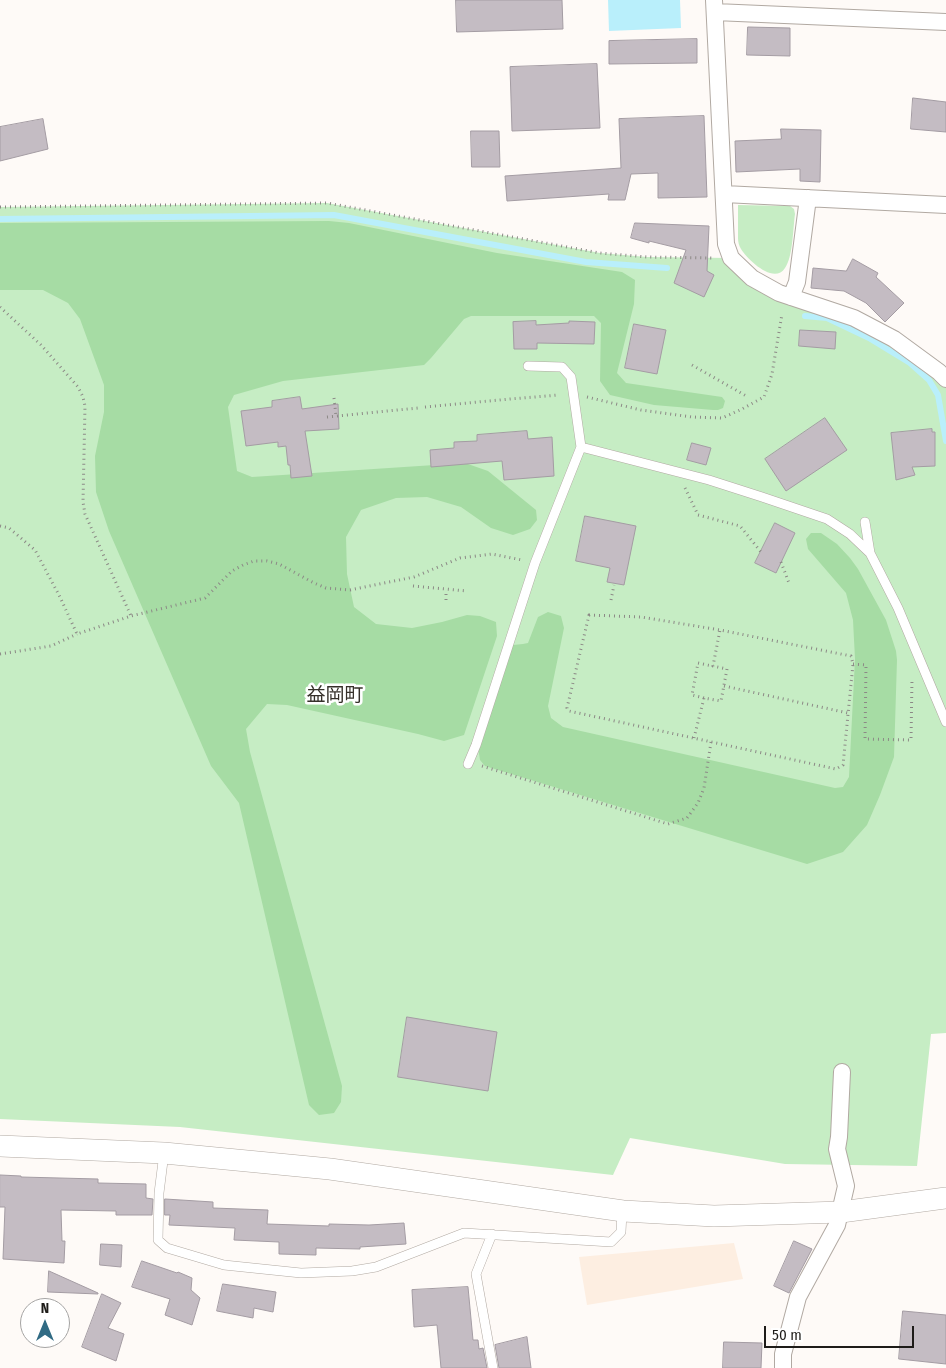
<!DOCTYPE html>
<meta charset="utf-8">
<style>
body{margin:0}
#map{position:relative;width:946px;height:1368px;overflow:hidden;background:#fefaf7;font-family:"Fira Sans Condensed",sans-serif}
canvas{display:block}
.north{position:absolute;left:20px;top:1298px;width:50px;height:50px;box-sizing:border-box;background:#fff;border:1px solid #a5a4a3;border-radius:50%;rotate:0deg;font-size:14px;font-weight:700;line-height:20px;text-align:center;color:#1e1c19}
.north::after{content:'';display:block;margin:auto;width:18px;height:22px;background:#316b84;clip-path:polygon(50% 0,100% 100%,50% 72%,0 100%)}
.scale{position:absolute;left:764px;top:1326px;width:150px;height:22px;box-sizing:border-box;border:2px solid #1e1c19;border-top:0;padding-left:6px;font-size:15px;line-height:18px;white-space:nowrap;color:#1e1c19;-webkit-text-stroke:4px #fff;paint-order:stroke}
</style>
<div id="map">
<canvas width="946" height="1368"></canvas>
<div class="north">N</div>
<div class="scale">50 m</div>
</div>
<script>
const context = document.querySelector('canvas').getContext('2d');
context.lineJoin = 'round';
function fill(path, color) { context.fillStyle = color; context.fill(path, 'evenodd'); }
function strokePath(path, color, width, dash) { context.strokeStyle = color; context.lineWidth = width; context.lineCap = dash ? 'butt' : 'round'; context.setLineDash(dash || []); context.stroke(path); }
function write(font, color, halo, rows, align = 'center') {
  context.font = font + ' "Fira Sans Condensed","Noto Sans JP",sans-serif'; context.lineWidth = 5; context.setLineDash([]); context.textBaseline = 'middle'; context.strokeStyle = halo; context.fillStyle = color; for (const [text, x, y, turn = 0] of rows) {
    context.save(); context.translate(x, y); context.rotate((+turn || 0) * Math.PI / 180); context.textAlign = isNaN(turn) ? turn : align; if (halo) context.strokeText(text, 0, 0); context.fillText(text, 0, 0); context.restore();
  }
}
fill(new Path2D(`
 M 734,1243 L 743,1279 L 587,1305 L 579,1257 Z`), '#fdeee1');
fill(new Path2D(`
 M 327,203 L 600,253 L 647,257 L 731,258 L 752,278 L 828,309 L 946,379 L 946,1033 L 931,1034 L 917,1166 L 785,1164 L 630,1138 L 613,1175 L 180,1127 L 0,1119 L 0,207 Z
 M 738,205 L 790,206 L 794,209 L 795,214 C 793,228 793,257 785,268 C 774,285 748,260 741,249 C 739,246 738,242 738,238 Z`), '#c6edc4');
fill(new Path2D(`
 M 329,221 L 349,223 L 497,253 L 622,272 L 635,280 L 634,304 L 617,373 L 626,383 L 722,397 L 725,401 L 723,408 L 718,410 L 713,410 L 654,405 L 610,395 L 600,381 L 601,323 L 594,316 L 471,316 L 464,319 L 431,358 L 424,365 L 283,381 L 234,395 L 228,407 L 237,471 L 252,477 L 465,463 L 488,471 L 536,510 L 537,520 L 530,529 L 513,535 L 491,528 L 461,507 L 427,497 L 396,498 L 361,510 L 346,537 L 347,574 L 354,607 L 376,624 L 412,628 L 442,622 L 467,615 L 480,616 L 496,622 L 497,636 L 464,735 L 444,741 L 418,734 L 287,705 L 267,704 L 246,729 L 250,752 L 342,1086 L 341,1102 L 334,1113 L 319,1115 L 309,1105 L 239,803 L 211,766 L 109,531 L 96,492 L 95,456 L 104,412 L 104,385 L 80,319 L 68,303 L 43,290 L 0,290 L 0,223 Z
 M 811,533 L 821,533 L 837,544 L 850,558 L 858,569 L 886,620 L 896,651 L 897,660 L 894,757 L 880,795 L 867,825 L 843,852 L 807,864 L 485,766 L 480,760 L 478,747 L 508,646 C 515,644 521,645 528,643 L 538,617 L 548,612 L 561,616 L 564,628 L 548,706 L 551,718 L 563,727 L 835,788 L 843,787 L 849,777 L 855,659 L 853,620 L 846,593 L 808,549 L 806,539 Z`), '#a6dca4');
fill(new Path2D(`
 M 608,0 L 680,0 L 681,28 L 609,31 Z`), '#b9effb');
strokePath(new Path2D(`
 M 0,219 L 334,215 L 586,262 L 667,268
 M 805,316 L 827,318 L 869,338 L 910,363 L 929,380 L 938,395 L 946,441`), '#b9effb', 6);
const building = new Path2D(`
 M 456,0 L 562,0 L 563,29 L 457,32 Z
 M 748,27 L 790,28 L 790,56 L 747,55 Z
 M 697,39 L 697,63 L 609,64 L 609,41 Z
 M 597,64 L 600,128 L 512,131 L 510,67 Z
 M 913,98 L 946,102 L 946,132 L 911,129 Z
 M 704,116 L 707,197 L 658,198 L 658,173 L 631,174 L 625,200 L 608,200 L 609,194 L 507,201 L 505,176 L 621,168 L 619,119 Z
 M 43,119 L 48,149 L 0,161 L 0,127 Z
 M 781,129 L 821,130 L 820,182 L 800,181 L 800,169 L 736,172 L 735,141 L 781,139 Z
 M 471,131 L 499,131 L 500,167 L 472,167 Z
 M 635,223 L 709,226 L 707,271 L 714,275 L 704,297 L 674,283 L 686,250 L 649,241 L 649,243 L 631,238 Z
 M 853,259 L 878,273 L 876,277 L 904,303 L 885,322 L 866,303 L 844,291 L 811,288 L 813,268 L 846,271 Z
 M 536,321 L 536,325 L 569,323 L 569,321 L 595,322 L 594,344 L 537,343 L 537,349 L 514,349 L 513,322 Z
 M 634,324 L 666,330 L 657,374 L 625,368 Z
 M 800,330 L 836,332 L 835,349 L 799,346 Z
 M 300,397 L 302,409 L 338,404 L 339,429 L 305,431 L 312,476 L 291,478 L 290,465 L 288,465 L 286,446 L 278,447 L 278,442 L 246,446 L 241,411 L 272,407 L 272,401 Z
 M 825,418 L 847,450 L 786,491 L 765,459 Z
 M 932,429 L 932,432 L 935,432 L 935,466 L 912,467 L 915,475 L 896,480 L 891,433 Z
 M 527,431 L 528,439 L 552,437 L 554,476 L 504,480 L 502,461 L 431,467 L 430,450 L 454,448 L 454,442 L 477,441 L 477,435 Z
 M 692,443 L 711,448 L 706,465 L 687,460 Z
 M 585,516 L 636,526 L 624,585 L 607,582 L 610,568 L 576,561 Z
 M 775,523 L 795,533 L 776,573 L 755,563 Z
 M 407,1017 L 497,1032 L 488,1091 L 398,1077 Z
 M 0,1175 L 21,1176 L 21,1177 L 98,1179 L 98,1183 L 146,1184 L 146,1198 L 153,1199 L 152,1215 L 116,1215 L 116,1211 L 61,1210 L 62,1241 L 65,1241 L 64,1263 L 3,1259 L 5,1207 L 0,1207 Z
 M 165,1199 L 213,1202 L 213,1208 L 268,1210 L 267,1224 L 329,1226 L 329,1224 L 369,1225 L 404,1223 L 406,1244 L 360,1247 L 360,1249 L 316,1248 L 316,1255 L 279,1254 L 279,1242 L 234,1240 L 235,1228 L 169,1225 L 170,1215 L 165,1215 Z
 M 794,1241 L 812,1249 L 789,1293 L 774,1286 Z
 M 101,1244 L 122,1245 L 121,1267 L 100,1265 Z
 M 142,1261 L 177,1273 L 178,1272 L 192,1278 L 191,1290 L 200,1298 L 192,1325 L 165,1315 L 170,1299 L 132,1287 Z
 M 49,1271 L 98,1293 L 98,1294 L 48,1292 Z
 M 223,1284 L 276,1292 L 273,1312 L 254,1308 L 253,1318 L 217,1311 Z
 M 468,1287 L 473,1340 L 478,1340 L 479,1349 L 483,1348 L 487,1368 L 441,1368 L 437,1325 L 414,1327 L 412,1290 Z
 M 102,1294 L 121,1303 L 108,1328 L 124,1334 L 116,1361 L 82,1347 Z
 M 903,1311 L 946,1315 L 946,1364 L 899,1359 Z
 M 527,1337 L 531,1368 L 499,1368 L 495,1345 Z
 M 724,1342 L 762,1343 L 761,1368 L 723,1368 Z`);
fill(building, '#c4bcc3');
strokePath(building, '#a49ca3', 1);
const service = new Path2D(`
 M 581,447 L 709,480 L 762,497 L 827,519 L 850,534 L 870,553 L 898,608 L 946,722
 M 865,522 L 870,553
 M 468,764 L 476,745 L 535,563 L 581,447 L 571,377 L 562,367 L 528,366
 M 164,1153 L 159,1193 L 158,1240 L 167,1248 L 224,1265 L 301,1273 L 352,1271 L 376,1267 L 464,1233 L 611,1242 L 621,1232 L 622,1212
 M 492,1234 L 476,1274 L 493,1368`);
const minor = new Path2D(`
 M 714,0 L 726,244 L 731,258 L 752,278 L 779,293 L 854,318 L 894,339 L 939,372 L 946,379
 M 715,12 L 946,22
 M 724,194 L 946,205
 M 791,297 L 797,282 L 808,198
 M 783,1368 L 783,1354 L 798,1297 L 837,1225 L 846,1186 L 837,1149 L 839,1137 L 842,1072`);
const tertiary = new Path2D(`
 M 0,1146 L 164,1153 L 330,1169 L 623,1211 L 714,1216 L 841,1212 L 946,1198`);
strokePath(service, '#b1a9a2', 10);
strokePath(minor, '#b1a9a2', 18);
strokePath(tertiary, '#b1a9a2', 22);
strokePath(new Path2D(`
 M 0,207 L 327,203 L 600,253 L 647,257 L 712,258
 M 0,307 L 41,345 L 78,387 L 83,397 L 85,406 L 83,502 L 85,514 L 131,616
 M 692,365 L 748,397
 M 587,397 L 641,410 L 692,417 L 722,418 L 740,410 L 764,397 L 772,374 L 782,314
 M 334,398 L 336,416
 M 425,407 L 510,399 L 559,395
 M 327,417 L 418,408
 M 685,488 L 698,515 L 740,526 L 761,552
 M 0,526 L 9,528 L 35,550 L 60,597 L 77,634 L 131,616 L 205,598 L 232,571 L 243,565 L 254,561 L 267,561 L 279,564 L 314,583 L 326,588 L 350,590 L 414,577 L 460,558 L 492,554 L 522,560
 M 781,562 L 789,583
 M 413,586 L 467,591
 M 446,594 L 446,602
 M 611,600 L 614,585
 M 589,615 L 641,617 L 720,630 L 851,656 L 853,664 L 843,765 L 836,769 L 569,711 L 567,708 Z
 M 0,654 L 51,646 L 77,634
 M 853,664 L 866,665 L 865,739 L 911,740 L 912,678
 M 724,686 L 848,713
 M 704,698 L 692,695 L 698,663 L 712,666
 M 694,738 L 704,698 L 721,701 L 727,669 L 713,666 L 720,630
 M 482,766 L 668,824 L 687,818 L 698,803 L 704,788 L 711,742`), '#8c8986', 3, [1, 4]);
strokePath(service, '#fff', 9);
strokePath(minor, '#fff', 16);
strokePath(tertiary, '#fff', 21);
write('19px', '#36302a', '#fff', [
 ["益岡町",335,696]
]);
</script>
